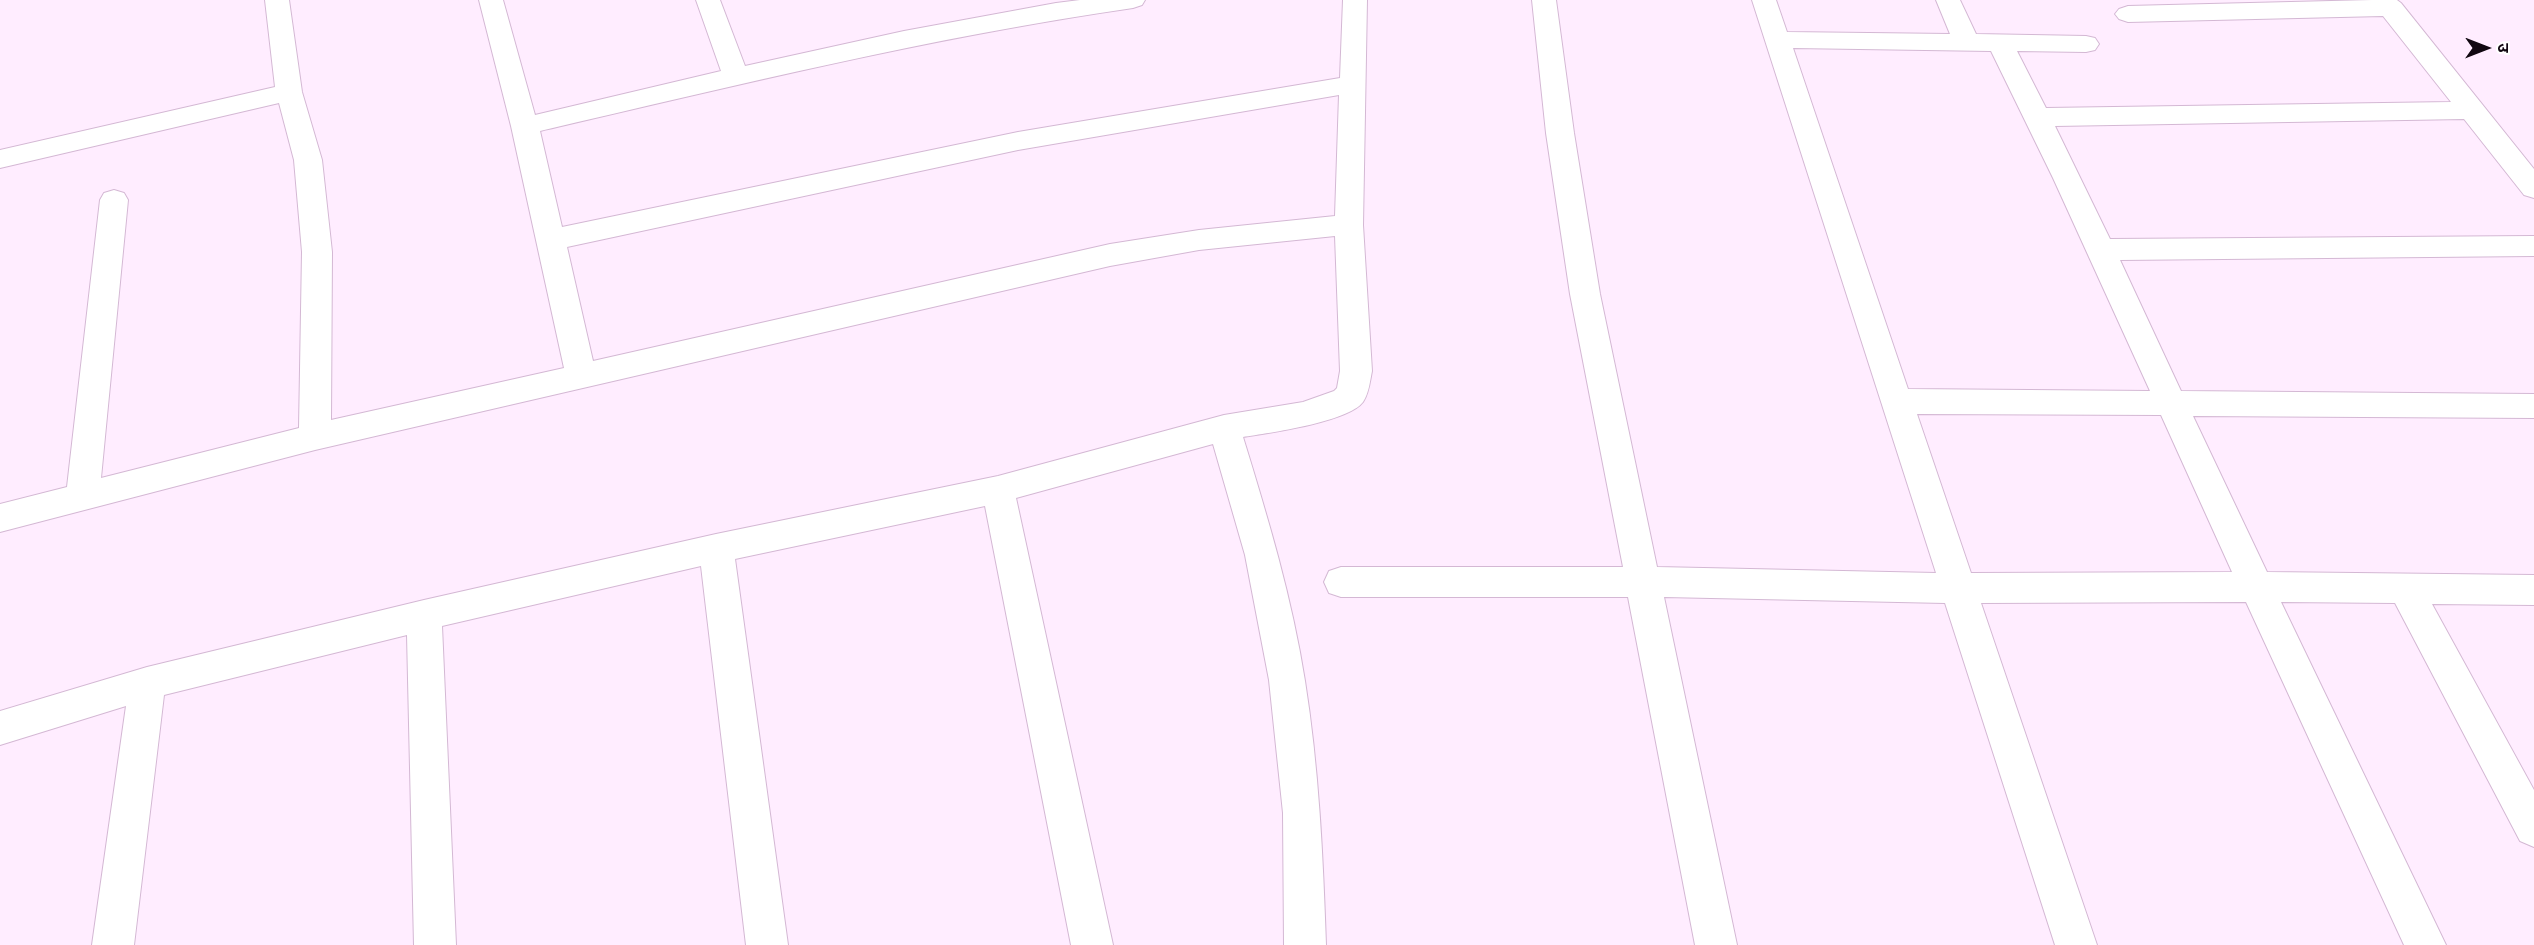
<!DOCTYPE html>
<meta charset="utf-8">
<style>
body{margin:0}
#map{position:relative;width:2534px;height:945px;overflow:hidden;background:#ffedff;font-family:"Libre Baskerville","Noto Sans Devanagari",serif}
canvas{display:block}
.north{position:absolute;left:2456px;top:18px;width:60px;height:60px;-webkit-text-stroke:4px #fff;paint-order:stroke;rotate:90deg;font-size:16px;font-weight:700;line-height:24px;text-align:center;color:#110811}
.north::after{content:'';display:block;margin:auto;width:21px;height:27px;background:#110811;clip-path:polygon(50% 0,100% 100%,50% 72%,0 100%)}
</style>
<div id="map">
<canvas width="2534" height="945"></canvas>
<div class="north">उ</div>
</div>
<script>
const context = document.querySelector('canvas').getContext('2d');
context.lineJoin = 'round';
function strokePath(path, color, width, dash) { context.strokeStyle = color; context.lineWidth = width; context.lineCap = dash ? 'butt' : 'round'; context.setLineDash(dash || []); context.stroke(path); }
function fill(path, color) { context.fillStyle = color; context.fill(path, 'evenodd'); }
const minor = new Path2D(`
 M 265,0 L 289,0 L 302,92 L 322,160 L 332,252 L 331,420 L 564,368 L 511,126 L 479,0 L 503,0 L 535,115 L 721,71 L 696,0 L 720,0 L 745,66 L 904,31 L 1056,3 L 1080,0 L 1145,0 L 1142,5 L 1133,8 C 932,37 737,85 540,131 L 562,227 L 1018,132 L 1340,78 L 1343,0 L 1367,0 L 1363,225 L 1372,371 C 1370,381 1369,393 1363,402 C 1348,422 1269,433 1243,437 C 1268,518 1292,598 1305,681 C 1319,769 1323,856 1326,945 L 1284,945 L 1283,813 L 1269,680 L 1245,555 L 1213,444 L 1016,498 L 1113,945 L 1071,945 L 985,506 L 735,559 L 788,945 L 746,945 L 701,566 L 442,626 L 456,945 L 414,945 L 407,635 L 164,695 L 134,945 L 92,945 L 126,706 L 0,745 L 0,711 L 147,667 L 424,600 L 716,534 L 998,476 L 1224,415 L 1303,402 L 1334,391 L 1337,388 L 1340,371 L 1335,236 L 1199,250 L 1110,266 L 315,450 L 0,532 L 0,504 L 67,487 L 100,200 L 104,193 L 114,190 L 124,193 L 128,200 L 101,478 L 299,428 L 302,252 L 294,160 L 279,103 L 0,168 L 0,150 L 275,87 ZM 1339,95 L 1335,216 L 1199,230 L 1110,244 L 593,361 L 567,247 L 1018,150 Z
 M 1532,0 L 1556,0 L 1574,133 L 1600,294 L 1657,567 L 1936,573 L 1752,0 L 1776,0 L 1787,32 L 1950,34 L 1936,0 L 1960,0 L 1976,34 L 2086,36 L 2095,38 L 2099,44 L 2095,50 L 2086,52 L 2017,51 L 2046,108 L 2451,102 L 2383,16 L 2128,22 L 2119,19 L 2115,14 L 2119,9 L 2128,6 L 2372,0 L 2397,0 L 2401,3 L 2534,169 L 2534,198 L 2524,195 L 2464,119 L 2055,126 L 2110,239 L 2534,236 L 2534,256 L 2120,260 L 2181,391 L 2534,394 L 2534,418 L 2193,416 L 2267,572 L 2534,575 L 2534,605 L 2432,604 L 2534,790 L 2534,847 L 2520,841 L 2395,603 L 2281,602 L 2446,945 L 2404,945 L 2246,602 L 1981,603 L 2097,945 L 2055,945 L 1945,603 L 1664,597 L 1737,945 L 1695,945 L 1628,597 L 1341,597 L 1329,593 L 1324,582 L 1329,571 L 1341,567 L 1623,567 L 1570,294 L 1546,133 ZM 1793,48 L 1991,51 L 2053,178 L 2150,391 L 1908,389 ZM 1917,414 L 2161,415 L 2232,572 L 1971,573 Z`);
strokePath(minor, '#d4b8d4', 2);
fill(minor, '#fff');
</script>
